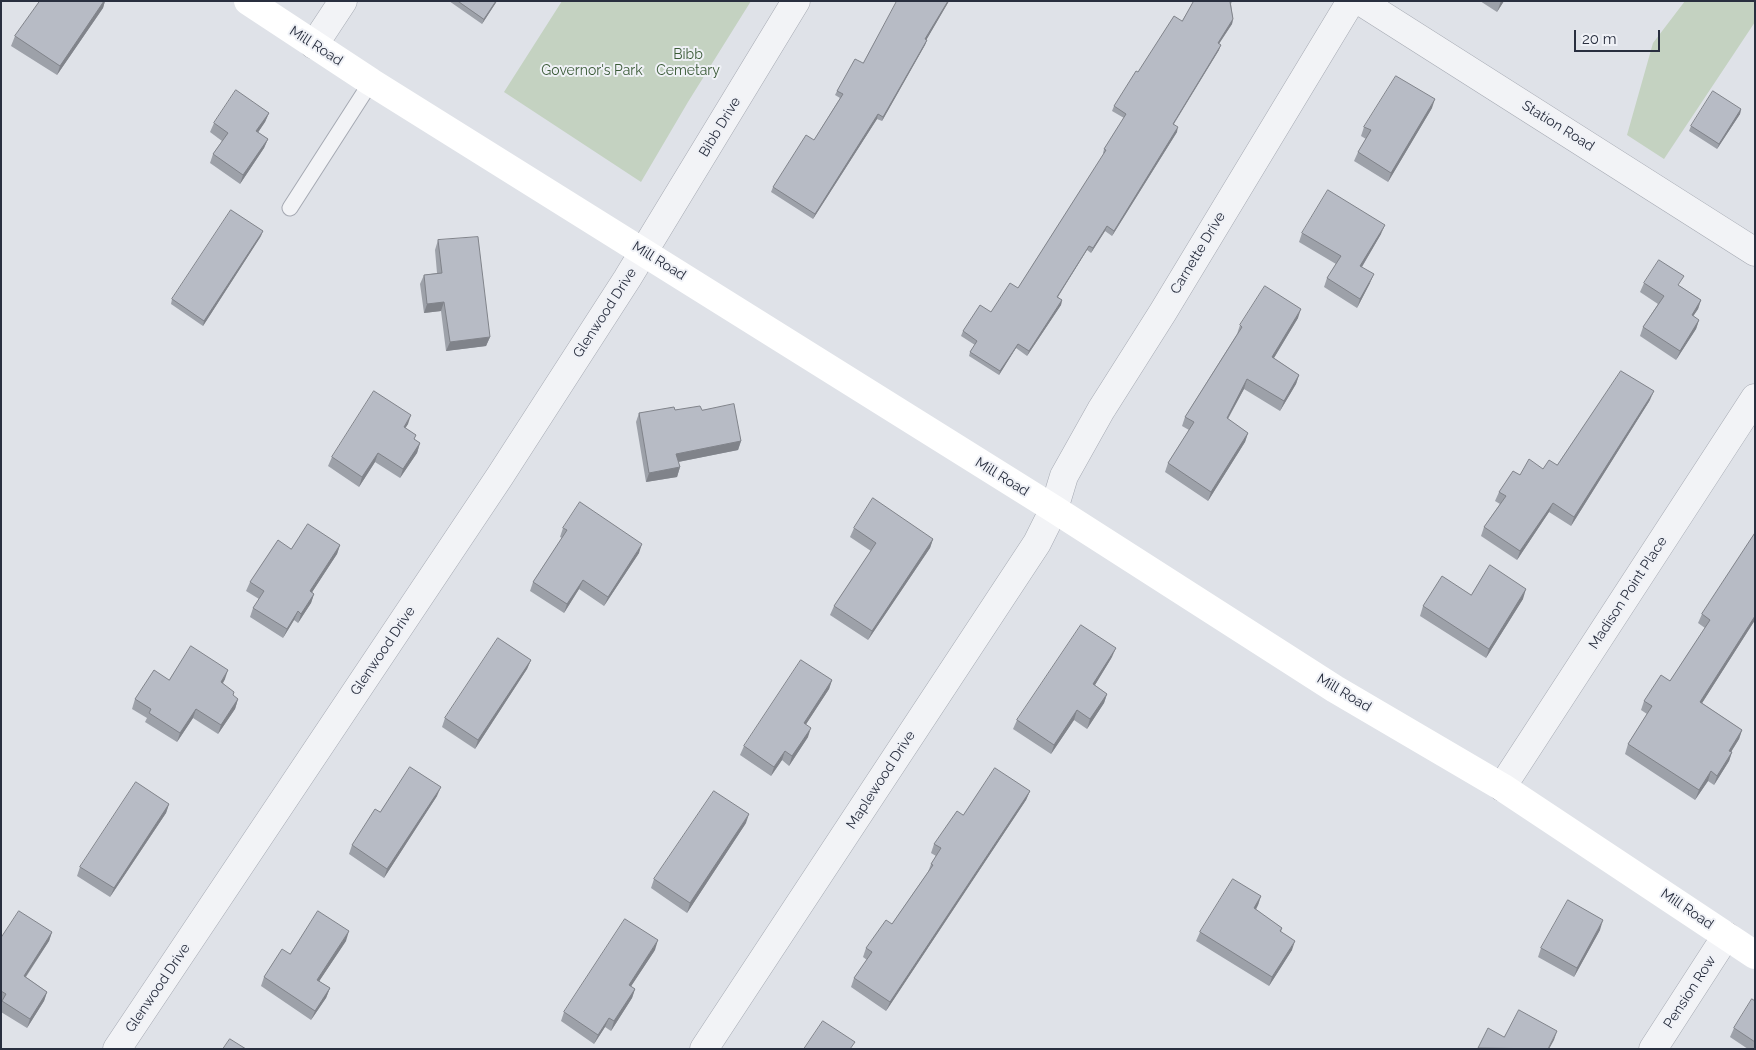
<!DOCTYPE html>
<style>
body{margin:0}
#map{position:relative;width:1756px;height:1050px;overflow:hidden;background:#dfe2e8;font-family:Raleway,sans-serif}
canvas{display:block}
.frame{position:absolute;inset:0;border:2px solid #292f3f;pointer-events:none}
.scale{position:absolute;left:1574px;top:30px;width:86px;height:22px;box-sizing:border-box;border:2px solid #292f3f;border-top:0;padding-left:6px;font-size:15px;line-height:18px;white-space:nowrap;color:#292f3f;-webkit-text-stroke:4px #eff1f6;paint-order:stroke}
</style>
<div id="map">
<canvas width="1756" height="1050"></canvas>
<div class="frame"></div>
<div class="scale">20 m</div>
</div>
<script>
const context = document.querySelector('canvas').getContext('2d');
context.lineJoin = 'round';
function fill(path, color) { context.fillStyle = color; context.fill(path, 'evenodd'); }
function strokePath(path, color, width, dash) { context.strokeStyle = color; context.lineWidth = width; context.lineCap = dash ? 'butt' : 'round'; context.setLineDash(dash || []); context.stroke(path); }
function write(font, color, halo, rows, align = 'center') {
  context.font = font + ' Raleway,sans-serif'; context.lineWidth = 4; context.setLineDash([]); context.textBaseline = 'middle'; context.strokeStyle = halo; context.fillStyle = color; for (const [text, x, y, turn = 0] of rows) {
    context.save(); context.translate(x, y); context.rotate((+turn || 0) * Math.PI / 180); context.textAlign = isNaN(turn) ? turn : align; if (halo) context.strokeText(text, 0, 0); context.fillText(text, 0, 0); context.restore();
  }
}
fill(new Path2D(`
 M 562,1 L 751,1 L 688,102 L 641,182 L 504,92 Z
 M 1685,1 L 1755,1 L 1755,22 L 1664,159 L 1627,135 L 1653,43 Z`), '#c4d2c1');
const lane = new Path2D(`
 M 290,208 L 371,82`);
const street = new Path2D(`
 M 1360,1 L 1755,252
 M 314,45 L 343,1
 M 1502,787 L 1755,398
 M 117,1049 L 500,476 L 627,279 L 796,1
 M 704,1049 L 1037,543 L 1054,509 L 1064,476 L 1101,410 L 1163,312 L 1351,1
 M 1653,1049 L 1726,936`);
strokePath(lane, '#a5a9b2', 17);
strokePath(street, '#a5a9b2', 29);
strokePath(lane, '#f2f3f6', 15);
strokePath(street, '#f2f3f6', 28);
strokePath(new Path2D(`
 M 248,1 L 371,82 L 1054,509 L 1335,689 L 1502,787 L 1755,955`), '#fff', 28);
fill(new Path2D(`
 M 40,1 L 105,1 L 103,8 L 57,75 L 11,46 L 15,36 Z
 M 449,1 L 497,1 L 482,24 Z
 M 949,1 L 926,40 L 927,40 L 925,45 L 882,121 L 877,119 L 813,219 L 771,192 L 773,187 L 814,140 L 840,98 L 835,95 L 837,91 L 863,63 Z
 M 1194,1 L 1232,1 L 1231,4 L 1233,19 L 1232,24 L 1219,44 L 1219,50 L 1174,124 L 1177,132 L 1112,236 L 1105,231 L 1091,253 L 1087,250 L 1058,297 L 1062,300 L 1061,305 L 1027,356 L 1016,348 L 999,375 L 969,356 L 970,352 L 975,345 L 961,336 L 963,331 L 991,312 L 1018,288 L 1104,154 L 1103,153 L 1104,149 L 1124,118 L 1112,111 L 1114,106 L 1138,72 L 1182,21 Z
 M 1480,1 L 1504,1 L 1497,12 Z
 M 1432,108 L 1388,182 L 1354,161 L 1358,152 L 1366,139 L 1361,136 L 1364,127 Z
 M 1741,109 L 1740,114 L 1717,149 L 1689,131 L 1691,126 Z
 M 269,113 L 265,122 L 258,132 L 268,139 L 264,148 L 240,184 L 210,163 L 213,154 L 222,141 L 210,132 L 214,123 Z
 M 1302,233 L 1381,234 L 1362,267 L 1370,283 L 1357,308 L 1324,287 L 1327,278 L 1336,264 L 1299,242 Z
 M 261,236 L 203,326 L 171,304 L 172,299 Z
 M 438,240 L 490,337 L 486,346 L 446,351 L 441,311 L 424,313 L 420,284 L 424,275 L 437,273 L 435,250 Z
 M 1644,283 L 1680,286 L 1701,300 L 1698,309 L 1693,316 L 1699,320 L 1696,329 L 1676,360 L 1640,336 L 1643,327 L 1658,304 L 1640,292 Z
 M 1298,318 L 1274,358 L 1299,375 L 1296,384 L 1280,411 L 1244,389 L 1228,419 L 1248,433 L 1245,442 L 1208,501 L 1165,472 L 1168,463 L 1189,430 L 1182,426 L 1185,417 L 1237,334 L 1240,325 Z
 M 1650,400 L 1571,526 L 1549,512 L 1517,560 L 1481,536 L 1484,527 L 1500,504 L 1495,501 L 1499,492 L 1520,475 L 1557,465 Z
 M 675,410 L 702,410 L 741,441 L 738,450 L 678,462 L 680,467 L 677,477 L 646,482 L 636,422 L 639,413 Z
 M 408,424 L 405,428 L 416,435 L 414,439 L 420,443 L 417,453 L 400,478 L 375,462 L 359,487 L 328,466 L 332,457 Z
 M 563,528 L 639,553 L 604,606 L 579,589 L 564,613 L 530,591 L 533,582 L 562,538 L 560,537 Z
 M 854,528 L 933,539 L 930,548 L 868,640 L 830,615 L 834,606 L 871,551 L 850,537 Z
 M 1755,533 L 1755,620 L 1702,703 L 1742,730 L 1739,739 L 1731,752 L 1732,752 L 1729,761 L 1714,785 L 1708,781 L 1695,800 L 1625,754 L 1628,744 L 1647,714 L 1641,710 L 1644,701 L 1670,681 L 1705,628 L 1698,623 L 1702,614 Z
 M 340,545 L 337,554 L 312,592 L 314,594 L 311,603 L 298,623 L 294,620 L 283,638 L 250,617 L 253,608 L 259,599 L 246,591 L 250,582 L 291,549 Z
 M 1523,599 L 1486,658 L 1420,616 L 1423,606 Z
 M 1112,657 L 1095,685 L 1107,694 L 1104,703 L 1087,729 L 1074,720 L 1051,754 L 1013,729 L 1017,720 Z
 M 531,660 L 527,669 L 475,749 L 442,727 L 445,718 Z
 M 225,679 L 223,683 L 233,696 L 238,699 L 235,709 L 218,734 L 193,718 L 177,742 L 145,722 L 147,718 L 132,709 L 135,699 L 169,680 Z
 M 832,680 L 829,689 L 806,724 L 808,737 L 789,766 L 782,760 L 771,776 L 740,755 L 744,746 Z
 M 1030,791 L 1026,800 L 886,1011 L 851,987 L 854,978 L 867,960 L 863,957 L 866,948 L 892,924 L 928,872 L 931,864 L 936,856 L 931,853 L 934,844 L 963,815 Z
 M 437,796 L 384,878 L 349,854 L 352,845 L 380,812 Z
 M 169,804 L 166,813 L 110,897 L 77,876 L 80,867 Z
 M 746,823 L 687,913 L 651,888 L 654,879 Z
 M 1261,896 L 1258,905 L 1256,910 L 1282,928 L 1281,932 L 1292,950 L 1269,986 L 1196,941 L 1200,932 Z
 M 1600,930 L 1574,977 L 1538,957 L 1541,948 Z
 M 52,932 L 49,941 L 26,977 L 47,992 L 44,1001 L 27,1028 L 1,1012 L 1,938 Z
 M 346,941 L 319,981 L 330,988 L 326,998 L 311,1020 L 261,986 L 264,977 Z
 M 655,950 L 631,986 L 635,989 L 632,998 L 611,1031 L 605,1027 L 594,1044 L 561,1021 L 564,1012 Z
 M 1755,1001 L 1755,1049 L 1748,1049 L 1730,1037 L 1734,1028 Z`), '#9da1a9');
fill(new Path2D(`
 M 104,1 L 105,1 L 103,8 L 57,75 L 60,66 Z
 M 496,1 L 497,1 L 482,24 L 484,19 Z
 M 948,1 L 949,1 L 924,44 L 925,39 Z
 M 1501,1 L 1504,1 L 1497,12 Z
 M 1233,19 L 1232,24 L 1216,48 L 1218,43 Z
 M 927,40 L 925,45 L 882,121 L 883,117 Z
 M 1221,45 L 1219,50 L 1171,128 L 1173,124 Z
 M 1435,99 L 1432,108 L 1388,182 L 1391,173 Z
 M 1741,109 L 1740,114 L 1717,149 L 1719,144 Z
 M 269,113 L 265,122 L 253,140 L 256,131 Z
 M 878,114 L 877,119 L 813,219 L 815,214 Z
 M 1178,127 L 1177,132 L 1112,236 L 1114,231 Z
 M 268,139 L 264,148 L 240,184 L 243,175 Z
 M 1385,225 L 1381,234 L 1357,275 L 1360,266 Z
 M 1107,226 L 1105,231 L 1091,253 L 1093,248 Z
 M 263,231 L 261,236 L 203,326 L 204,321 Z
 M 1089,246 L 1087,250 L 1055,301 L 1057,297 Z
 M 1374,274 L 1370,283 L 1357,308 L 1360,299 Z
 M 1062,300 L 1061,305 L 1027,356 L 1029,351 Z
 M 1701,300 L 1698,309 L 1688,324 L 1692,315 Z
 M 444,302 L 441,311 L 424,313 L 427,304 Z
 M 1301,309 L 1298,318 L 1269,366 L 1272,357 Z
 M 1699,320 L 1696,329 L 1676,360 L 1680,351 Z
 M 490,337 L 486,346 L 446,351 L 450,342 Z
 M 1018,344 L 1016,348 L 999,375 L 1000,371 Z
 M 1299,375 L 1296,384 L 1280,411 L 1284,401 Z
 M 1247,379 L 1244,389 L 1223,427 L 1227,418 Z
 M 1654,391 L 1650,400 L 1571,526 L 1574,517 Z
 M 411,415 L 408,424 L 400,436 L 404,427 Z
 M 1248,433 L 1245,442 L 1208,501 L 1211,492 Z
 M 741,441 L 738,450 L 673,463 L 676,454 Z
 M 420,443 L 417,453 L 400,478 L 403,469 Z
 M 378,453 L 375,462 L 359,487 L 362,477 Z
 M 680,467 L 677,477 L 646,482 L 649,473 Z
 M 1553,503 L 1549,512 L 1517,560 L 1520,551 Z
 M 933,539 L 930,548 L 868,640 L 872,631 Z
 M 642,544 L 639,553 L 604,606 L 608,597 Z
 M 340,545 L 337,554 L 307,600 L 310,591 Z
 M 583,580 L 579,589 L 564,613 L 567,604 Z
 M 1526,589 L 1523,599 L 1486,658 L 1489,649 Z
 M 314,594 L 311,603 L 298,623 L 301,614 Z
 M 298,611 L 294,620 L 283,638 L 287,629 Z
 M 1755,616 L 1755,620 L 1697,711 L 1700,702 Z
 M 1116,648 L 1112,657 L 1090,693 L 1093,684 Z
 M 531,660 L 527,669 L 475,749 L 478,740 Z
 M 228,670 L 225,679 L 218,691 L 221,682 Z
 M 832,680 L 829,689 L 801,732 L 804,723 Z
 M 1107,694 L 1104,703 L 1087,729 L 1090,719 Z
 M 238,699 L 235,709 L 218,734 L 221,725 Z
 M 196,709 L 193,718 L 177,742 L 180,733 Z
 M 1077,710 L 1074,720 L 1051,754 L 1054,745 Z
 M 811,728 L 808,737 L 789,766 L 792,756 Z
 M 1742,730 L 1739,739 L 1726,760 L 1729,751 Z
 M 785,751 L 782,760 L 771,776 L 774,767 Z
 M 1732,752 L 1729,761 L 1714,785 L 1717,776 Z
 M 1711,771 L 1708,781 L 1695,800 L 1699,790 Z
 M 441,787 L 437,796 L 384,878 L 387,869 Z
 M 1030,791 L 1026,800 L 886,1011 L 890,1002 Z
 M 169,804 L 166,813 L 110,897 L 114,888 Z
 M 749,814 L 746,823 L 687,913 L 690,903 Z
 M 1261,896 L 1258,905 L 1250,918 L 1254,908 Z
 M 1603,920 L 1600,930 L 1574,977 L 1577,968 Z
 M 349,931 L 346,941 L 314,989 L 317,980 Z
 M 52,932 L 49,941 L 20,985 L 24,976 Z
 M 658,940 L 655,950 L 626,994 L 629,985 Z
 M 1295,941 L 1292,950 L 1269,986 L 1272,977 Z
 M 330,988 L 326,998 L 311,1020 L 315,1011 Z
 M 635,989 L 632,998 L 611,1031 L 614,1021 Z
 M 47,992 L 44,1001 L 27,1028 L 30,1019 Z
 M 609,1018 L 605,1027 L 594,1044 L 598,1035 Z
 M 1557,1031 L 1554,1040 L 1549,1049 L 1548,1049 Z`), '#80838a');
const building = new Path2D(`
 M 40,1 L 104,1 L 60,66 L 15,36 Z
 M 458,1 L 496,1 L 484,19 Z
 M 897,1 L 948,1 L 925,39 L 927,40 L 883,117 L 878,114 L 815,214 L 773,187 L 806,135 L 814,140 L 843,94 L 837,91 L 855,59 L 863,63 Z
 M 1194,1 L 1231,1 L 1230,2 L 1233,19 L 1218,43 L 1221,45 L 1173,124 L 1178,127 L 1114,231 L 1107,226 L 1093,248 L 1089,246 L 1057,297 L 1062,300 L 1029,351 L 1018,344 L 1000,371 L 970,352 L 977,341 L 963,331 L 980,305 L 991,312 L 1010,283 L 1018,288 L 1106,150 L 1104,149 L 1126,114 L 1114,106 L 1136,71 L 1138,72 L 1174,16 L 1182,21 Z
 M 1396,76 L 1435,99 L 1391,173 L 1358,152 L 1371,130 L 1364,127 Z
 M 236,90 L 269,113 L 256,131 L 268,139 L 243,175 L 213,154 L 228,133 L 214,123 Z
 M 1713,91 L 1741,109 L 1719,144 L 1691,126 Z
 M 1328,190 L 1385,225 L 1360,266 L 1374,274 L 1360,299 L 1327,278 L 1341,256 L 1302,233 Z
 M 231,210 L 263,231 L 204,321 L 172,299 Z
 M 478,237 L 490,337 L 450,342 L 444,302 L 427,304 L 424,275 L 442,273 L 438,240 Z
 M 1659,260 L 1684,276 L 1678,285 L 1701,300 L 1692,315 L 1699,320 L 1680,351 L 1643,327 L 1664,296 L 1644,283 Z
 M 1265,286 L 1301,309 L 1272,357 L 1299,375 L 1284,401 L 1247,379 L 1227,418 L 1248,433 L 1211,492 L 1168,463 L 1194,422 L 1185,417 L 1242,327 L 1240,325 Z
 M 1621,371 L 1654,391 L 1574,517 L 1553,503 L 1520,551 L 1484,527 L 1506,496 L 1499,492 L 1513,471 L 1520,475 L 1529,459 L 1543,469 L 1549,460 L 1557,465 Z
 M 374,391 L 411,415 L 404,427 L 416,435 L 414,439 L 420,443 L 403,469 L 378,453 L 362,477 L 332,457 Z
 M 734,404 L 741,441 L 676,454 L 680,467 L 649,473 L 639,413 L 674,407 L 675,410 L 700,406 L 702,410 Z
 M 873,498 L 933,539 L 872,631 L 834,606 L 876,543 L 854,528 Z
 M 580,502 L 642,544 L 608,597 L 583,580 L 567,604 L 533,582 L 567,530 L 563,528 Z
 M 308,524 L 340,545 L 310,591 L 314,594 L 301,614 L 298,611 L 287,629 L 253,608 L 264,591 L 250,582 L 278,540 L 291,549 Z
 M 1755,533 L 1755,616 L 1700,702 L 1742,730 L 1729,751 L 1732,752 L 1717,776 L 1711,771 L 1699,790 L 1628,744 L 1652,706 L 1644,701 L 1661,675 L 1670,681 L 1710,620 L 1702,614 Z
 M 1490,565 L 1526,589 L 1489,649 L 1423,606 L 1442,576 L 1471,595 Z
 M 1081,625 L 1116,648 L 1093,684 L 1107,694 L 1090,719 L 1077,710 L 1054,745 L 1017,720 Z
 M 498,638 L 531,660 L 478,740 L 445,718 Z
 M 191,646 L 228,670 L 221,682 L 234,692 L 233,695 L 238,699 L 221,725 L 196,709 L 180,733 L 149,713 L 151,709 L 135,699 L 154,670 L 169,680 Z
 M 801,660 L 832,680 L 804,723 L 811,728 L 792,756 L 785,751 L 774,767 L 744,746 Z
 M 410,767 L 441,787 L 387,869 L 352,845 L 375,809 L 380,812 Z
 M 995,768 L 1030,791 L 890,1002 L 854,978 L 872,952 L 866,948 L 886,920 L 892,924 L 933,865 L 931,864 L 941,848 L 934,844 L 957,811 L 963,815 Z
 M 136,782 L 169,804 L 114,888 L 80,867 Z
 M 714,791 L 749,814 L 690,903 L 654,879 Z
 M 1233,879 L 1261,896 L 1254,908 L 1282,928 L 1280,931 L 1295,941 L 1272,977 L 1200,932 Z
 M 1568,900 L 1603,920 L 1577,968 L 1541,948 Z
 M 19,911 L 52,932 L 24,976 L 47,992 L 30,1019 L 2,1001 L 6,994 L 1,991 L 1,938 Z
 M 318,911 L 349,931 L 317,980 L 330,988 L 315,1011 L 264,977 L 282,949 L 290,954 Z
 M 625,919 L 658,940 L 629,985 L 635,989 L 614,1021 L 609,1018 L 598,1035 L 564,1012 Z
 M 1752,999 L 1755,1001 L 1755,1042 L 1734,1028 Z
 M 1519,1010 L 1557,1031 L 1548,1049 L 1478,1048 L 1488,1028 L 1504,1037 Z
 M 823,1021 L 855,1042 L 850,1049 L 804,1049 Z
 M 230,1039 L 246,1049 L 223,1049 Z`);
fill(building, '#b7bbc5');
strokePath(building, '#80838a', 1);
write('14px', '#292f3f', '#eff1f6', [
 ["Mill Road",316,46,33],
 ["Station Road",1558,126,32],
 ["Bibb Drive",720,127,-59],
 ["Carnette Drive",1198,253,-59],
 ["Mill Road",659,261,32],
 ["Glenwood Drive",605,313,-57],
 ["Mill Road",1002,477,32],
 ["Madison Point Place",1628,593,-57],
 ["Glenwood Drive",383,651,-56],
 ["Mill Road",1344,693,31],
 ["Maplewood Drive",881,780,-57],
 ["Mill Road",1687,909,34],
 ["Glenwood Drive",158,988,-56],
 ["Pension Row",1690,992,-57]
]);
write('14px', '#3a5a37', '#eff1f6', [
 ["Bibb",688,55],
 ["Cemetary",688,71],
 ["Governor's Park",592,71]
]);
</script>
